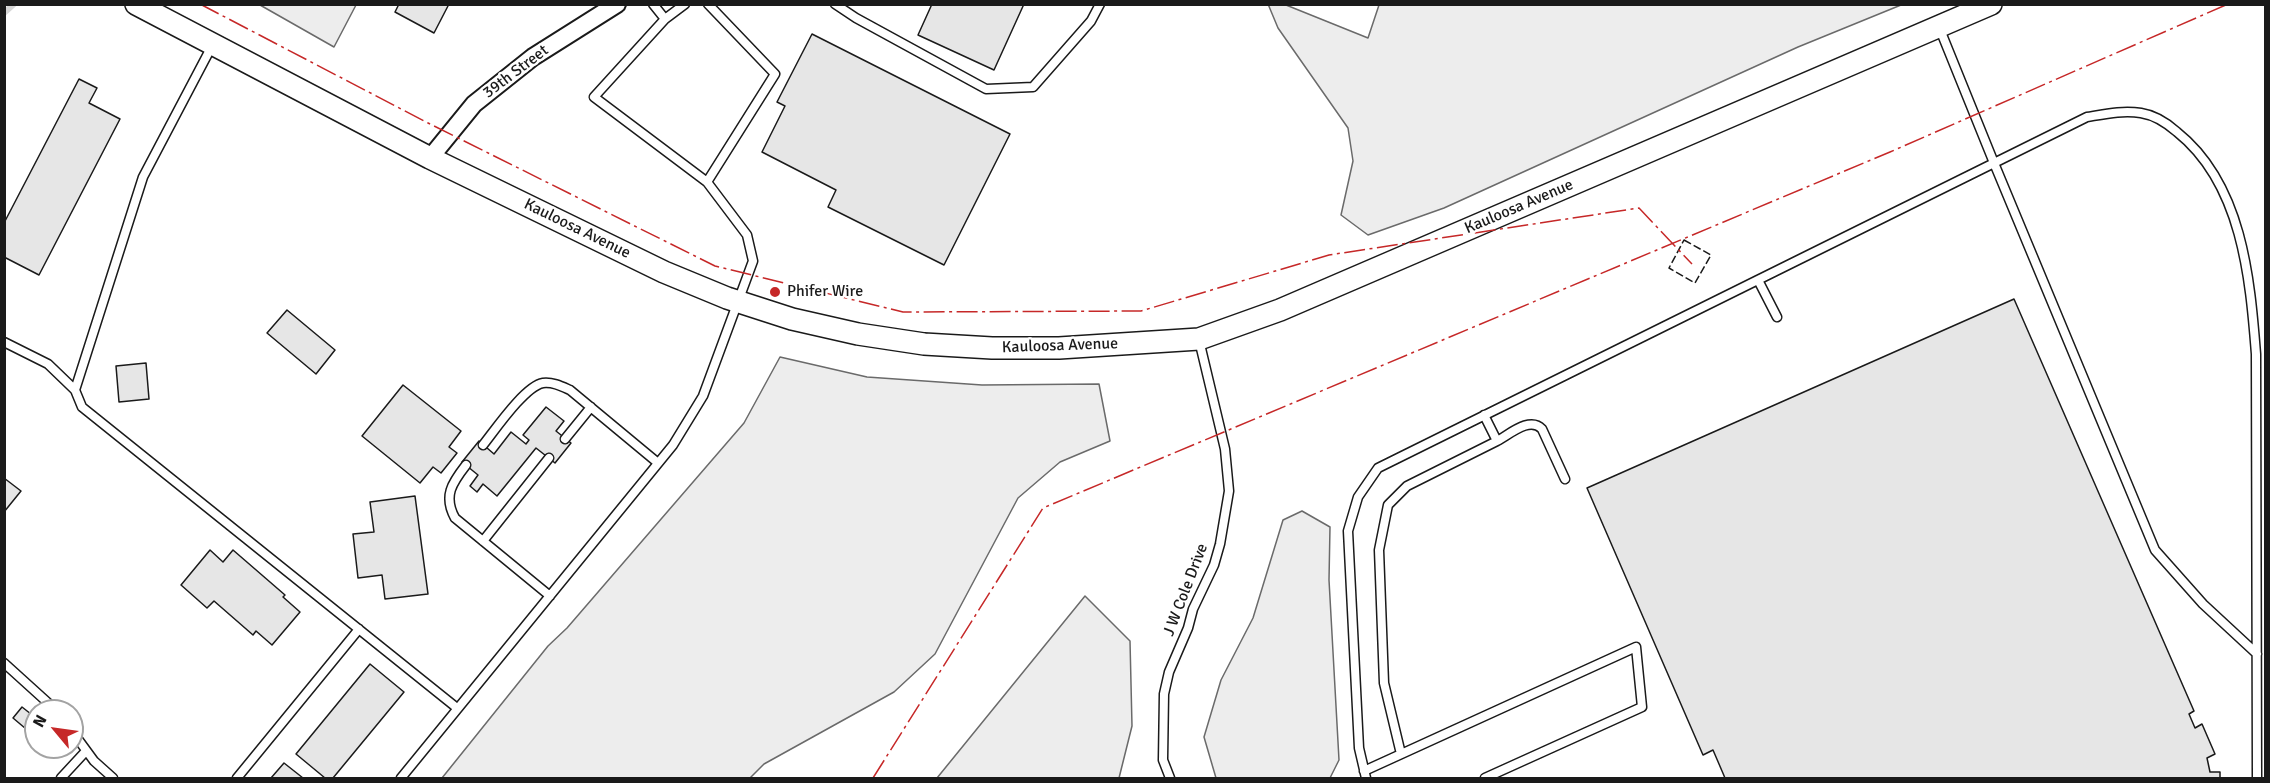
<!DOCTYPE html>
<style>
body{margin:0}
#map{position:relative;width:2270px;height:783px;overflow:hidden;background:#fff;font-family:Signika,sans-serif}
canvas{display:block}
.frame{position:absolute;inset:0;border:6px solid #1a1a1a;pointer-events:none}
.north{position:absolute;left:24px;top:699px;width:60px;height:60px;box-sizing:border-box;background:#fff;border:2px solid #a3a3a3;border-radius:50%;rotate:299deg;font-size:16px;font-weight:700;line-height:24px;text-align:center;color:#1a1a1a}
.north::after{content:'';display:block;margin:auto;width:21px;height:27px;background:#c62828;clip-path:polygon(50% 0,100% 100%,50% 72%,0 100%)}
</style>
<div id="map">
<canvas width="2270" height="783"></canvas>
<div class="frame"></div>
<div class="north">N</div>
</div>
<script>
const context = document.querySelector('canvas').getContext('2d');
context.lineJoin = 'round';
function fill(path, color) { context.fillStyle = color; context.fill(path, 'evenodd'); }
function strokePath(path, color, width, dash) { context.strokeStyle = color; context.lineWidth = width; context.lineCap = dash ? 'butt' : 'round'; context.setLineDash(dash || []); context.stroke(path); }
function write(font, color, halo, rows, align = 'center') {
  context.font = font + ' Signika,sans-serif'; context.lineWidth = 4.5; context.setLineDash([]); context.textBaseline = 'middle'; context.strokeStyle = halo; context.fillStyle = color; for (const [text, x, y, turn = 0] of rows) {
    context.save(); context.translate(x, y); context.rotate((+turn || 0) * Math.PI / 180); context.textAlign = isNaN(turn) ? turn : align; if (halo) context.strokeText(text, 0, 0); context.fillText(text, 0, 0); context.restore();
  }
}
const green = new Path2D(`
 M 1268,4 L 1286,5 L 1368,38 L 1379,5 L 1901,5 L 1798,47 L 1444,208 L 1368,235 L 1341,215 L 1353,161 L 1348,128 L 1278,28 Z
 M 260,5 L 356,5 L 334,47 Z
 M 780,357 L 867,377 L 982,385 L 1099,384 L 1110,441 L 1060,462 L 1018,498 L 935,654 L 894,692 L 764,764 L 750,778 L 442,778 L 548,646 L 567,628 L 744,423 Z
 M 1302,511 L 1330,527 L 1329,580 L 1339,760 L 1330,778 L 1216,778 L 1204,737 L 1221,680 L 1253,618 L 1283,520 Z
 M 1085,596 L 1130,641 L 1132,726 L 1119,778 L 937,778 Z`);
fill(green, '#ededed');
strokePath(green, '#6a6a6a', 1.5);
strokePath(new Path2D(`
 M 4,13 L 14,4`), '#d7d7d7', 6);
const building = new Path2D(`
 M 399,4 L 449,4 L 434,33 L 395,12 Z
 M 932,4 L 1024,4 L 994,70 L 918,35 Z
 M 812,34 L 1010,134 L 944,265 L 828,207 L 836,190 L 762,152 L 785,106 L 777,102 Z
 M 79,79 L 97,88 L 89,103 L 120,119 L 39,275 L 4,257 L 4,223 Z
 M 2014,299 L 2194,711 L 2189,714 L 2195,728 L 2202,724 L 2215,754 L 2207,758 L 2210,772 L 2220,772 L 2220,778 L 1725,778 L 1713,750 L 1703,755 L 1587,488 Z
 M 287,310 L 335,350 L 316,374 L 267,333 Z
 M 146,363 L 149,399 L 119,402 L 116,366 Z
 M 403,385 L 461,431 L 449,447 L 457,453 L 441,473 L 433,467 L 420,483 L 362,436 Z
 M 546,407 L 564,421 L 556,431 L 571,443 L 555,463 L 536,448 L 497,496 L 483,484 L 477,492 L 470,486 L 478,475 L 462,462 L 479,441 L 494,454 L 511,432 L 526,444 L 529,440 L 523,435 Z
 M 4,478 L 21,491 L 4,512 Z
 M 415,496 L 428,594 L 385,599 L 382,575 L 358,578 L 353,534 L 374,532 L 370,502 Z
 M 210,550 L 223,562 L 233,550 L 285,595 L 283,597 L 300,612 L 272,645 L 256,631 L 253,635 L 214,601 L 207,608 L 181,585 Z
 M 370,664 L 404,692 L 333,778 L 325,778 L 296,754 Z
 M 22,707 L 36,718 L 36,730 L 32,734 L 13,718 Z
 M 284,763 L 303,778 L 271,778 Z`);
fill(building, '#e6e6e6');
strokePath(building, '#1a1a1a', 1.5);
const service = new Path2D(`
 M 835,4 L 856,18 L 986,89 L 1033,87 L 1091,21 L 1100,4
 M 665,19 L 685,4
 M 1939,27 L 1994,163 L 2155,550 L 2203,604 L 2257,654
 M 707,182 L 775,74 L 708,4
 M 1758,280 L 1777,317
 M 4,342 L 48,364 L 75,390 L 82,407 L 457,708
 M 75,390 L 143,177 L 213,44
 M 565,439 L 591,407
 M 1497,441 C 1510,434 1530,416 1542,429 L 1565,479
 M 483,445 C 495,430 525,386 543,383 C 553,382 561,386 570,390 L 658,463
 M 466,465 C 452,483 443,496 455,518 L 550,596
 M 483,541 L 549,458
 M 4,663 L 57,711
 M 72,731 L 94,761 L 113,778
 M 1401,754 L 1384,683 L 1379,550 L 1388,505 L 1407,486 L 1497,441 L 1484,415
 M 1364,771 L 1636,647 L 1642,707 L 1485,778
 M 61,778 L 86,751
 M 237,778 L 359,629
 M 401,778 L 673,445 L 703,396 L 753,261 L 747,235 L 707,182 L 594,97 L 665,19 L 653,4
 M 1170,778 L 1163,760 L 1164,694 L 1169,672 L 1188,628 L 1193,609 L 1214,565 L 1220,544 L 1229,491 L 1225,449 L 1199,340
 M 1366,778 L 1359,748 L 1348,531 L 1358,497 L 1378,468 L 2087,117 C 2105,114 2123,110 2141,113 C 2154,115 2168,124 2177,132 C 2242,184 2250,277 2256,354 L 2257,778`);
const minor = new Path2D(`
 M 430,158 L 474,104 L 533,57 L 617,4`);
const tertiary = new Path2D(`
 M 136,4 L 430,158 L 664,272 L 727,298 L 792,319 L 858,334 L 924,344 L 992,348 L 1059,348 L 1199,339 L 1280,310 L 1991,4`);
strokePath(service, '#1a1a1a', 11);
strokePath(minor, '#1a1a1a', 20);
strokePath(tertiary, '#1a1a1a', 24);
strokePath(service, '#fff', 8);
strokePath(minor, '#fff', 16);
strokePath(tertiary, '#fff', 21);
strokePath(new Path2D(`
 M 1684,240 L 1711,255 L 1695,283 L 1669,268 Z`), '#1a1a1a', 1.5, [8, 3]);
strokePath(new Path2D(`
 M 200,4 L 428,123 L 715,266 L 903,312 L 1141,311 L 1329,255 L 1639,208 L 1692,264
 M 873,778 L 1043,508 L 1890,152 L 2228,4`), '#c62828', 1.5, [21, 4.5, 3, 4.5]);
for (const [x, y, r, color] of [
 [775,292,6,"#c62828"]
]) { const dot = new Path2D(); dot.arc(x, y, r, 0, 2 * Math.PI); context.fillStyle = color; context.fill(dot); strokePath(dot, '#fff', 2); }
write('16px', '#1a1a1a', '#fff', [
 ["39th Street",516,72,-37],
 ["Kauloosa Avenue",1519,207,-23],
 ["Kauloosa Avenue",577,229,26],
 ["Kauloosa Avenue",1060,346,-2],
 ["J W Cole Drive",1186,590,-69]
]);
write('16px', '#1a1a1a', '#fff', [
 ["Phifer Wire",787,292]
], 'left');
</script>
